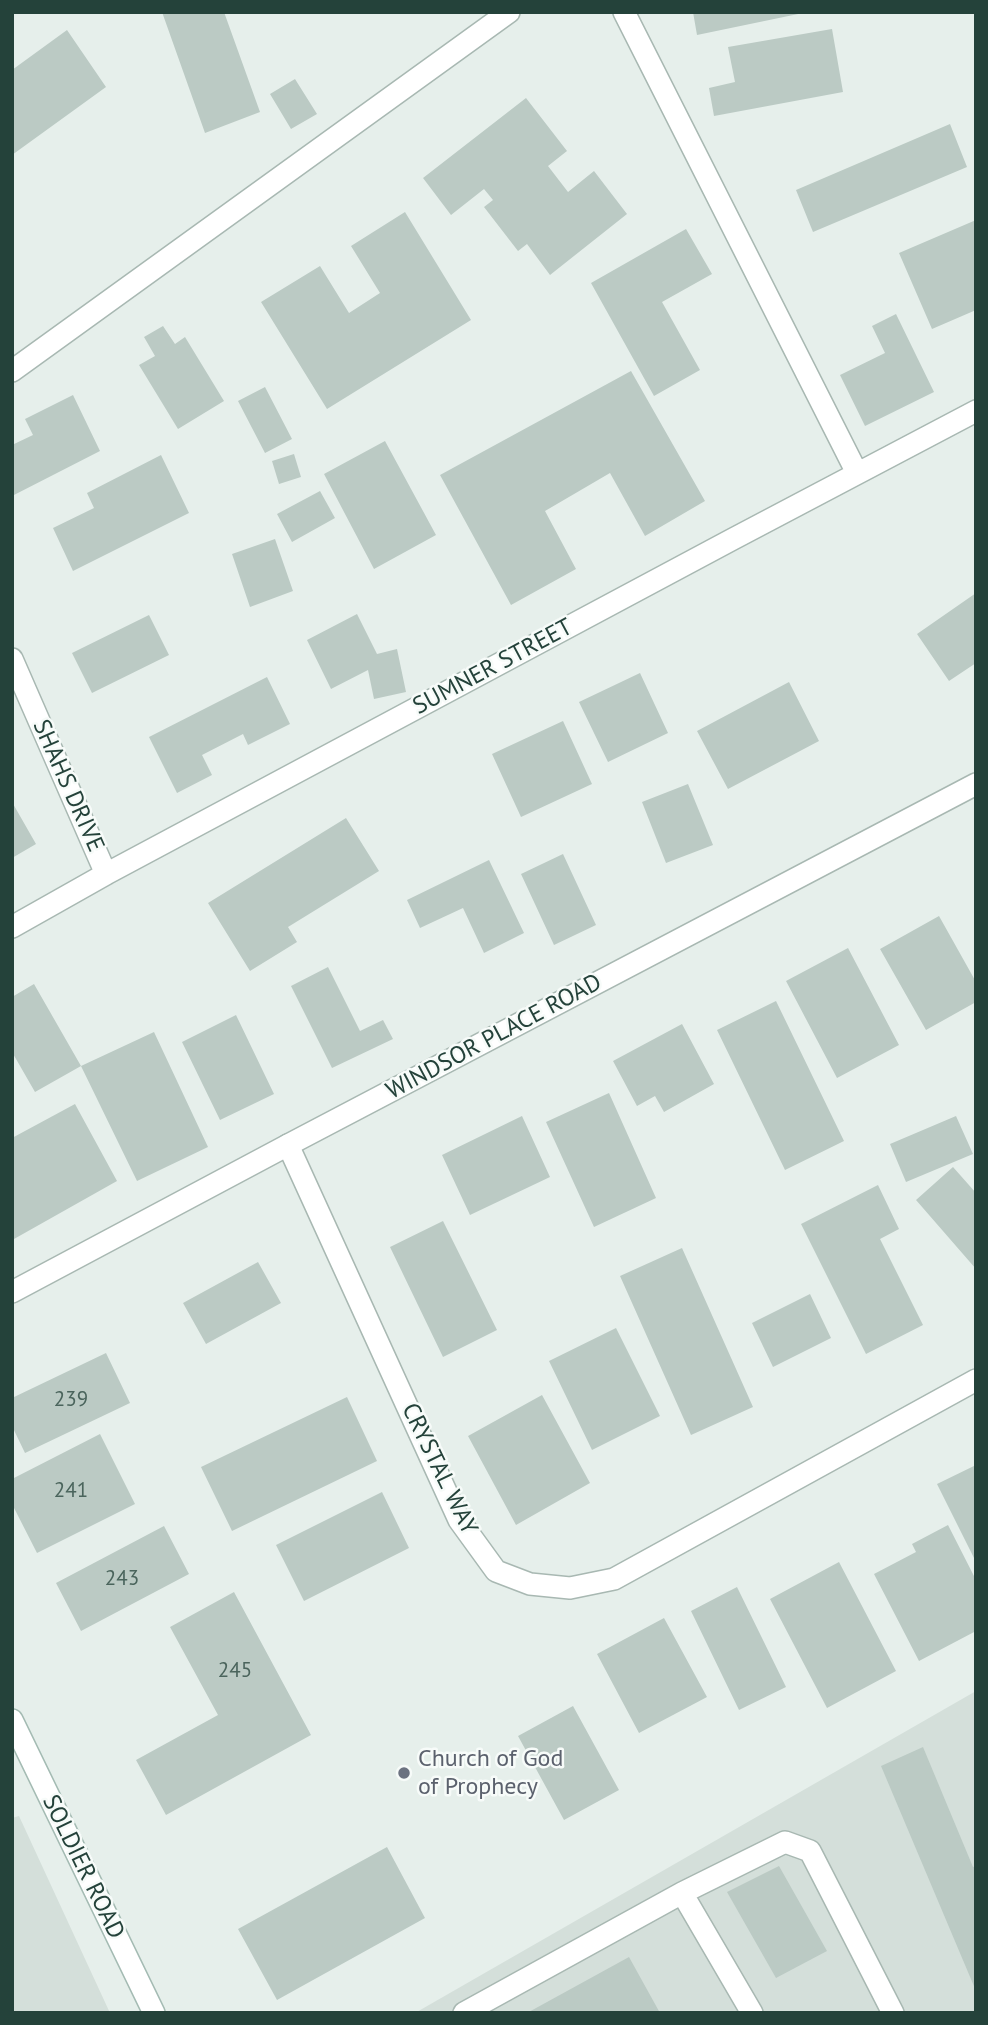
<!DOCTYPE html>
<style>
body{margin:0}
#map{position:relative;width:988px;height:2025px;overflow:hidden;background:#e6efeb;font-family:"PT Sans",sans-serif}
canvas{display:block}
.frame{position:absolute;inset:0;border:14px solid #24423a;pointer-events:none}
</style>
<div id="map">
<canvas width="988" height="2025"></canvas>
<div class="frame"></div>
</div>
<script>
const context = document.querySelector('canvas').getContext('2d');
context.lineJoin = 'round';
function fill(path, color) { context.fillStyle = color; context.fill(path, 'evenodd'); }
function strokePath(path, color, width, dash) { context.strokeStyle = color; context.lineWidth = width; context.lineCap = dash ? 'butt' : 'round'; context.setLineDash(dash || []); context.stroke(path); }
function write(font, color, halo, rows, align = 'center') {
  context.font = font + ' "PT Sans",sans-serif'; context.lineWidth = 5; context.setLineDash([]); context.textBaseline = 'middle'; context.strokeStyle = halo; context.fillStyle = color; for (const [text, x, y, turn = 0] of rows) {
    context.save(); context.translate(x, y); context.rotate((+turn || 0) * Math.PI / 180); context.textAlign = isNaN(turn) ? turn : align; if (halo) context.strokeText(text, 0, 0); context.fillText(text, 0, 0); context.restore();
  }
}
fill(new Path2D(`
 M 976,1691 L 976,2013 L 415,2013 Z
 M 19,1816 L 110,2013 L 12,2013 L 12,1818 Z`), '#d4dfda');
fill(new Path2D(`
 M 162,12 L 224,12 L 260,112 L 205,133 Z
 M 693,12 L 803,12 L 803,13 L 697,35 Z
 M 832,29 L 843,92 L 714,116 L 709,88 L 735,82 L 728,47 Z
 M 67,30 L 106,87 L 12,155 L 12,70 Z
 M 295,79 L 317,114 L 291,129 L 270,94 Z
 M 526,98 L 567,151 L 548,166 L 568,192 L 594,171 L 627,214 L 550,275 L 527,244 L 518,251 L 484,207 L 493,200 L 484,189 L 451,215 L 423,178 Z
 M 950,124 L 967,167 L 813,232 L 796,190 Z
 M 405,212 L 471,320 L 327,409 L 261,302 L 320,266 L 349,313 L 380,293 L 351,246 Z
 M 976,220 L 976,310 L 932,329 L 899,253 Z
 M 686,229 L 712,274 L 662,302 L 700,370 L 654,396 L 591,283 Z
 M 896,314 L 934,392 L 865,426 L 840,375 L 885,353 L 872,326 Z
 M 163,326 L 175,344 L 185,337 L 224,401 L 178,429 L 139,365 L 155,356 L 144,337 Z
 M 631,371 L 705,501 L 645,536 L 610,473 L 545,511 L 576,569 L 511,605 L 440,475 Z
 M 265,387 L 292,439 L 265,453 L 238,401 Z
 M 73,395 L 100,451 L 12,496 L 12,445 L 33,435 L 25,419 Z
 M 385,441 L 436,535 L 374,569 L 324,474 Z
 M 294,454 L 301,477 L 279,484 L 272,461 Z
 M 161,455 L 189,513 L 73,571 L 53,528 L 94,508 L 87,493 Z
 M 320,491 L 335,518 L 292,542 L 277,514 Z
 M 275,539 L 293,591 L 250,607 L 232,554 Z
 M 976,593 L 976,663 L 949,681 L 917,634 Z
 M 357,614 L 377,654 L 397,649 L 406,692 L 374,699 L 368,670 L 331,689 L 307,640 Z
 M 149,615 L 169,655 L 92,693 L 72,653 Z
 M 640,673 L 668,733 L 608,762 L 579,702 Z
 M 267,677 L 290,724 L 248,745 L 243,734 L 202,755 L 212,775 L 177,793 L 149,737 Z
 M 789,682 L 819,741 L 728,789 L 697,731 Z
 M 563,721 L 592,784 L 521,817 L 492,754 Z
 M 688,784 L 713,845 L 666,863 L 642,802 Z
 M 12,802 L 36,844 L 12,858 Z
 M 346,818 L 379,871 L 288,927 L 297,942 L 250,971 L 208,903 Z
 M 563,854 L 596,925 L 554,945 L 521,874 Z
 M 489,860 L 524,933 L 484,953 L 463,908 L 420,928 L 407,900 Z
 M 939,916 L 976,982 L 976,1002 L 926,1030 L 880,949 Z
 M 848,948 L 899,1045 L 837,1078 L 786,981 Z
 M 328,967 L 360,1031 L 383,1020 L 393,1039 L 332,1068 L 291,986 Z
 M 34,984 L 81,1066 L 35,1092 L 12,1052 L 12,997 Z
 M 776,1001 L 844,1141 L 785,1170 L 717,1030 Z
 M 236,1015 L 274,1094 L 220,1120 L 182,1042 Z
 M 682,1024 L 714,1084 L 664,1112 L 655,1096 L 637,1106 L 613,1061 Z
 M 154,1032 L 208,1147 L 137,1181 L 81,1066 Z
 M 609,1093 L 656,1198 L 594,1227 L 546,1122 Z
 M 75,1104 L 117,1181 L 14,1239 L 12,1138 Z
 M 522,1116 L 550,1177 L 470,1215 L 442,1155 Z
 M 956,1116 L 973,1154 L 906,1182 L 890,1144 Z
 M 953,1167 L 976,1193 L 976,1269 L 916,1200 Z
 M 878,1185 L 899,1229 L 880,1239 L 923,1325 L 866,1354 L 801,1224 Z
 M 443,1221 L 497,1330 L 443,1357 L 390,1247 Z
 M 682,1248 L 753,1407 L 691,1435 L 620,1276 Z
 M 258,1262 L 281,1303 L 206,1344 L 183,1303 Z
 M 810,1294 L 831,1338 L 773,1367 L 752,1323 Z
 M 616,1328 L 660,1416 L 592,1450 L 549,1361 Z
 M 106,1353 L 130,1403 L 25,1453 L 12,1426 L 12,1398 Z
 M 542,1395 L 590,1483 L 516,1525 L 468,1436 Z
 M 347,1397 L 377,1461 L 232,1531 L 201,1467 Z
 M 100,1434 L 135,1504 L 37,1553 L 12,1504 L 12,1479 Z
 M 976,1465 L 976,1562 L 937,1484 Z
 M 382,1492 L 409,1548 L 304,1601 L 276,1545 Z
 M 948,1525 L 976,1580 L 976,1631 L 919,1661 L 874,1574 L 916,1552 L 912,1544 Z
 M 164,1526 L 189,1574 L 81,1631 L 56,1583 Z
 M 839,1562 L 896,1671 L 827,1708 L 770,1599 Z
 M 737,1587 L 786,1687 L 739,1710 L 691,1611 Z
 M 234,1592 L 311,1735 L 166,1815 L 136,1760 L 218,1715 L 170,1627 Z
 M 664,1618 L 707,1697 L 639,1733 L 597,1654 Z
 M 573,1706 L 619,1790 L 564,1820 L 518,1736 Z
 M 923,1747 L 973,1867 L 976,1866 L 976,1991 L 881,1766 Z
 M 387,1847 L 425,1918 L 277,2000 L 238,1929 Z
 M 779,1866 L 827,1951 L 776,1978 L 727,1892 Z
 M 629,1957 L 660,2013 L 527,2013 Z`), '#bbcac4');
const service = new Path2D(`
 M 682,1893 L 752,2013
 M 464,2013 L 682,1893 L 785,1842 L 810,1851 L 893,2013`);
const minor = new Path2D(`
 M 624,12 L 857,473
 M 12,371 L 509,12
 M 12,659 L 106,874
 M 12,927 L 106,874 L 733,539 L 976,411
 M 288,1145 L 459,1520 L 496,1571 L 530,1584 L 570,1588 L 614,1579 L 976,1380`);
const tertiary = new Path2D(`
 M 12,1292 L 288,1145 L 976,784`);
const secondary = new Path2D(`
 M 12,1720 L 154,2013`);
strokePath(service, '#a8b8b2', 24);
strokePath(minor, '#a8b8b2', 24);
strokePath(tertiary, '#a8b8b2', 24);
strokePath(secondary, '#a4bbb3', 24);
strokePath(service, '#fff', 21);
strokePath(minor, '#fff', 21);
strokePath(tertiary, '#fff', 21);
strokePath(secondary, '#fff', 21);
for (const [x, y, r, color] of [
 [404,1773,7,"#6b7280"]
]) { const dot = new Path2D(); dot.arc(x, y, r, 0, 2 * Math.PI); context.fillStyle = color; context.fill(dot); strokePath(dot, '#f7fbf9', 2.5); }
write('21px', '#4a645c', null, [
 ["239",71,1400],
 ["241",71,1491],
 ["243",122,1579],
 ["245",235,1671]
]);
write('24px', '#24423a', '#f7fbf9', [
 ["SUMNER STREET",493,667,-28],
 ["SHAHS DRIVE",68,786,66],
 ["WINDSOR PLACE ROAD",494,1037,-28],
 ["CRYSTAL WAY",439,1469,64],
 ["SOLDIER ROAD",83,1867,64]
]);
write('24px', '#5b616d', '#f7fbf9', [
 ["Church of God",418,1759],
 ["of Prophecy",418,1787]
], 'left');
</script>
